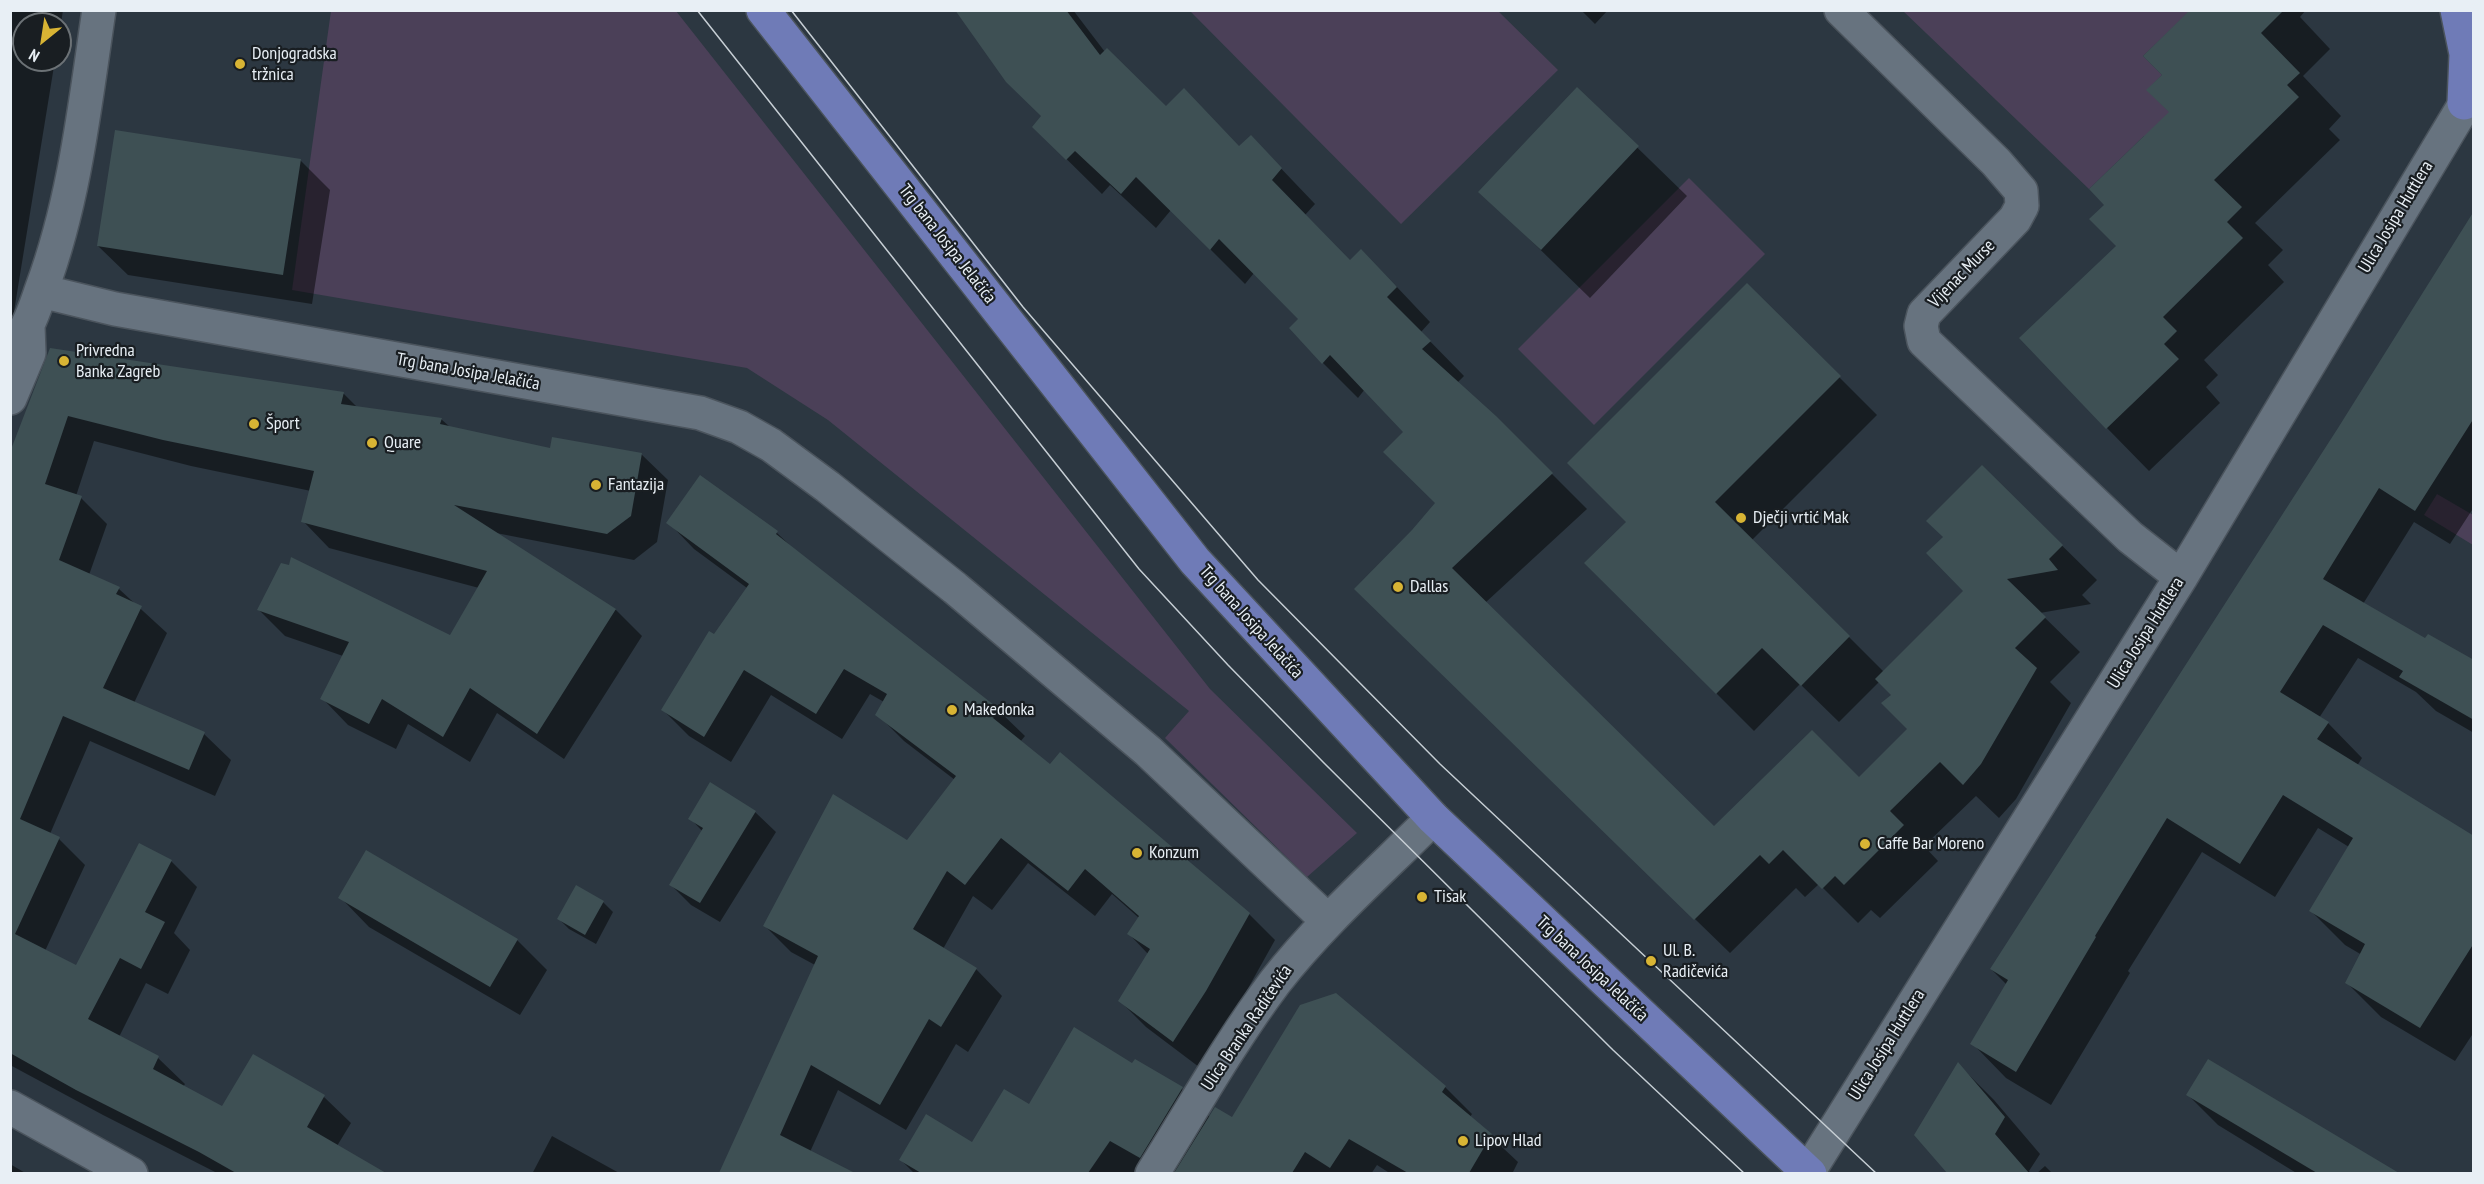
<!DOCTYPE html>
<meta charset="utf-8">
<style>
body{margin:0}
#map{position:relative;width:2484px;height:1184px;overflow:hidden;background:#2c3741;font-family:"PT Sans Narrow",sans-serif}
canvas{display:block}
.frame{position:absolute;inset:0;border:12px solid #e8eff5;pointer-events:none}
.north{position:absolute;left:12px;top:12px;width:60px;height:60px;box-sizing:border-box;background:#191e22;border:2px solid #6c7276;border-radius:50%;rotate:210deg;font-size:16px;font-weight:700;line-height:24px;text-align:center;color:#e8eff5}
.north::after{content:'';display:block;margin:auto;width:21px;height:27px;background:#d8b434;clip-path:polygon(50% 0,100% 100%,50% 72%,0 100%)}
</style>
<div id="map">
<canvas width="2484" height="1184"></canvas>
<div class="frame"></div>
<div class="north">N</div>
</div>
<script>
const context = document.querySelector('canvas').getContext('2d');
context.lineJoin = 'round';
function fill(path, color) { context.fillStyle = color; context.fill(path, 'evenodd'); }
function strokePath(path, color, width, dash) { context.strokeStyle = color; context.lineWidth = width; context.lineCap = dash ? 'butt' : 'round'; context.setLineDash(dash || []); context.stroke(path); }
function write(font, color, halo, rows, align = 'center') {
  context.font = font + ' "PT Sans Narrow",sans-serif'; context.lineWidth = 4.5; context.setLineDash([]); context.textBaseline = 'middle'; context.strokeStyle = halo; context.fillStyle = color; for (const [text, x, y, turn = 0] of rows) {
    context.save(); context.translate(x, y); context.rotate((+turn || 0) * Math.PI / 180); context.textAlign = isNaN(turn) ? turn : align; if (halo) context.strokeText(text, 0, 0); context.fillText(text, 0, 0); context.restore();
  }
}
fill(new Path2D(`
 M 331,11 L 676,11 L 1210,689 L 1357,833 L 1307,877 L 1165,738 L 1189,711 L 828,420 L 747,368 L 292,290 Z
 M 1190,11 L 1498,11 L 1558,70 L 1401,224 Z
 M 1903,11 L 2190,11 L 2143,56 L 2162,75 L 2147,90 L 2187,129 L 2144,136 L 2089,189 Z
 M 1689,178 L 1765,254 L 1594,425 L 1518,349 Z
 M 2437,494 L 2473,515 L 2473,545 L 2424,515 Z`), '#4b4058');
fill(new Path2D(`
 M 10,10 L 63,10 L 60,30 L 60,24 L 24,24 L 24,60 L 55,60 L 10,336 Z
 M 957,10 L 1073,10 L 1105,52 L 1166,108 L 1240,147 L 1251,137 L 1315,204 L 1305,215 L 1351,262 L 1396,286 L 1430,322 L 1421,332 L 1464,376 L 1457,383 L 1495,417 L 1587,509 L 1485,603 L 1714,828 L 1859,779 L 1909,729 L 1893,695 L 1879,682 L 1839,722 L 1800,684 L 1754,731 L 1586,563 L 1628,522 L 1747,285 L 1877,415 L 1752,540 L 1884,672 L 1965,591 L 1945,537 L 1982,467 L 2097,580 L 2082,595 L 2091,604 L 2040,613 L 2080,652 L 2050,682 L 2071,703 L 2016,799 L 1999,818 L 1976,796 L 1924,846 L 1938,861 L 1880,918 L 1871,910 L 1858,923 L 1819,884 L 1805,897 L 1796,888 L 1730,953 L 1391,624 L 1413,531 L 1436,503 L 1405,432 L 1365,389 L 1358,398 L 1323,363 L 1291,328 L 1301,319 L 1254,273 L 1245,284 L 1171,210 L 1156,228 L 1110,185 L 1102,194 L 1034,127 L 1043,117 Z
 M 1581,10 L 1608,10 L 1595,24 Z
 M 2192,10 L 2306,10 L 2300,17 L 2330,49 L 2303,76 L 2341,116 L 2329,129 L 2340,140 L 2255,223 L 2283,250 L 2268,265 L 2284,282 L 2204,360 L 2218,375 L 2206,387 L 2220,403 L 2149,471 L 2107,428 L 2118,246 L 2106,205 L 2171,112 Z
 M 1577,89 L 1687,196 L 1590,298 L 1481,192 Z
 M 300,160 L 330,190 L 312,304 L 128,275 L 98,246 Z
 M 2474,214 L 2474,507 L 2450,544 L 2414,522 L 2363,604 L 2425,640 L 2474,662 L 2474,733 L 2436,711 L 2416,692 L 2358,658 L 2319,718 L 2328,723 L 2362,758 L 2357,766 L 2474,838 L 2474,1032 L 2455,1061 L 2381,1017 L 2347,983 L 2362,955 L 2345,945 L 2311,911 L 2349,847 L 2318,828 L 2275,897 L 2202,852 L 2128,971 L 2130,973 L 2051,1105 L 2006,1078 L 1972,1043 L 2007,985 L 1991,969 L 2339,428 Z
 M 51,350 L 344,394 L 358,408 L 441,419 L 450,427 L 551,449 L 641,454 L 668,480 L 657,542 L 634,560 L 496,533 L 616,610 L 642,636 L 564,759 L 497,713 L 470,762 L 408,724 L 396,749 L 348,725 L 322,698 L 343,656 L 285,636 L 259,610 L 450,637 L 479,588 L 329,548 L 303,521 L 311,491 L 191,466 L 94,441 L 76,496 L 81,498 L 107,524 L 89,575 L 119,589 L 167,633 L 134,703 L 204,734 L 231,760 L 215,796 L 90,741 L 50,834 L 59,839 L 85,865 L 45,951 L 77,967 L 171,861 L 197,887 L 174,933 L 190,950 L 168,994 L 146,983 L 119,1037 L 158,1058 L 185,1084 L 183,1087 L 223,1108 L 253,1056 L 324,1097 L 351,1123 L 337,1146 L 383,1174 L 219,1174 L 103,1115 L 10,1065 L 10,457 Z
 M 701,477 L 777,533 L 798,553 L 998,710 L 1025,736 L 1020,742 L 1249,914 L 1275,940 L 1232,1017 L 1199,1067 L 1146,1027 L 1120,1001 L 1148,954 L 1129,934 L 1139,918 L 1112,894 L 1095,916 L 1028,863 L 992,910 L 973,896 L 943,949 L 976,969 L 1002,996 L 968,1052 L 956,1044 L 906,1130 L 838,1090 L 810,1152 L 825,1159 L 839,1174 L 720,1174 L 815,965 L 791,952 L 765,926 L 908,842 L 955,780 L 904,741 L 877,714 L 884,702 L 870,694 L 842,739 L 771,695 L 731,762 L 689,736 L 663,710 L 747,588 L 694,549 L 668,522 Z
 M 710,784 L 755,812 L 776,832 L 720,922 L 691,905 L 671,885 L 703,832 L 690,818 Z
 M 366,852 L 517,940 L 547,970 L 520,1015 L 369,927 L 340,897 Z
 M 577,887 L 603,902 L 613,912 L 596,944 L 569,929 L 559,919 Z
 M 1336,995 L 1445,1087 L 1472,1114 L 1470,1117 L 1518,1162 L 1512,1174 L 1391,1174 L 1377,1165 L 1371,1174 L 915,1174 L 901,1160 L 972,1144 L 1030,1106 L 1133,1065 L 1182,1089 L 1210,1117 L 1232,1119 Z
 M 2208,1061 L 2396,1174 L 2298,1174 L 2218,1125 L 2188,1095 Z
 M 1959,1065 L 1994,1100 L 2040,1154 L 2029,1171 L 2031,1174 L 1949,1174 L 1916,1135 Z
 M 552,1136 L 621,1174 L 532,1174 Z
 M 10,1164 L 27,1174 L 10,1174 Z
 M 2045,1166 L 2053,1174 L 2036,1174 Z`), '#0007');
fill(new Path2D(`
 M 955,10 L 1066,10 L 1100,55 L 1107,48 L 1166,106 L 1184,88 L 1239,146 L 1251,135 L 1282,168 L 1272,180 L 1350,260 L 1361,249 L 1397,287 L 1387,297 L 1431,341 L 1422,349 L 1496,416 L 1553,473 L 1452,568 L 1714,826 L 1812,730 L 1859,777 L 1907,729 L 1881,703 L 1891,695 L 1875,679 L 1963,591 L 1926,553 L 1943,537 L 1926,521 L 1982,465 L 2063,545 L 2049,559 L 2058,570 L 2007,579 L 2046,617 L 2015,648 L 2037,668 L 1981,764 L 1963,785 L 1940,762 L 1890,811 L 1904,825 L 1844,885 L 1835,876 L 1822,889 L 1783,850 L 1769,864 L 1760,855 L 1694,920 L 1354,589 L 1412,530 L 1435,503 L 1383,452 L 1403,432 L 1330,355 L 1322,364 L 1289,328 L 1298,319 L 1219,239 L 1210,250 L 1136,177 L 1121,194 L 1075,151 L 1066,160 L 1032,127 L 1041,116 L 1006,82 Z
 M 2190,10 L 2284,10 L 2261,33 L 2300,73 L 2287,85 L 2299,97 L 2214,180 L 2242,207 L 2227,222 L 2243,238 L 2163,317 L 2177,331 L 2164,344 L 2179,359 L 2106,429 L 2019,338 L 2116,246 L 2089,219 L 2104,205 L 2089,189 L 2169,112 L 2146,90 L 2162,75 L 2143,56 Z
 M 1577,87 L 1639,146 L 1541,250 L 1478,192 Z
 M 115,130 L 301,159 L 283,275 L 97,246 Z
 M 2474,211 L 2474,418 L 2415,511 L 2379,488 L 2323,579 L 2425,638 L 2428,634 L 2474,660 L 2474,720 L 2399,677 L 2403,671 L 2323,625 L 2280,692 L 2329,722 L 2317,739 L 2474,836 L 2474,943 L 2420,1028 L 2345,983 L 2365,944 L 2309,911 L 2353,838 L 2283,795 L 2240,864 L 2167,818 L 2095,936 L 2096,937 L 2016,1072 L 1970,1044 L 2008,980 L 1990,969 L 2338,428 Z
 M 1747,283 L 1841,376 L 1715,502 L 1850,636 L 1801,686 L 1762,648 L 1716,694 L 1584,563 L 1626,522 L 1567,463 Z
 M 50,348 L 344,392 L 341,404 L 442,418 L 440,424 L 550,448 L 552,437 L 642,453 L 631,516 L 607,534 L 454,505 L 616,609 L 537,734 L 470,688 L 443,737 L 382,699 L 369,724 L 320,699 L 349,642 L 257,610 L 281,563 L 289,565 L 291,557 L 450,635 L 487,571 L 301,522 L 314,471 L 163,440 L 68,416 L 45,484 L 82,496 L 59,560 L 120,587 L 116,594 L 142,606 L 103,688 L 205,732 L 189,770 L 63,716 L 20,819 L 60,837 L 15,934 L 76,965 L 139,843 L 172,860 L 145,912 L 165,922 L 141,969 L 120,958 L 88,1019 L 159,1056 L 153,1069 L 222,1106 L 253,1054 L 325,1095 L 307,1127 L 386,1173 L 236,1173 L 199,1152 L 76,1090 L 10,1053 L 10,452 Z
 M 700,475 L 778,531 L 776,534 L 999,709 L 993,718 L 1050,764 L 1060,752 L 1250,913 L 1206,991 L 1173,1042 L 1118,1001 L 1150,949 L 1127,934 L 1139,916 L 1085,869 L 1068,891 L 1001,838 L 965,885 L 947,871 L 913,929 L 977,968 L 941,1027 L 929,1019 L 880,1105 L 811,1065 L 780,1135 L 855,1173 L 719,1173 L 818,956 L 763,926 L 833,794 L 907,840 L 956,776 L 875,715 L 887,694 L 844,669 L 816,714 L 744,670 L 704,737 L 661,710 L 709,631 L 714,634 L 749,584 L 666,523 Z
 M 710,782 L 756,811 L 700,903 L 669,885 L 703,828 L 688,819 Z
 M 366,850 L 518,939 L 490,987 L 338,898 Z
 M 576,885 L 604,901 L 585,935 L 557,919 Z
 M 1336,993 L 1446,1086 L 1442,1092 L 1492,1134 L 1469,1173 L 1408,1173 L 1349,1139 L 1330,1168 L 1305,1152 L 1292,1173 L 1174,1173 L 1215,1107 L 1232,1117 L 1300,1005 Z
 M 1074,1027 L 1132,1063 L 1135,1059 L 1183,1087 L 1140,1158 L 1110,1141 L 1088,1173 L 921,1173 L 899,1160 L 926,1114 L 972,1142 L 1004,1089 L 1029,1104 Z
 M 2208,1059 L 2399,1173 L 2317,1173 L 2186,1095 Z
 M 1958,1062 L 2005,1117 L 1995,1134 L 2029,1173 L 1947,1173 L 1914,1135 Z`), '#3e5054');
const minor = new Path2D(`
 M 1841,10 L 1996,162 L 2021,191 L 2022,206 L 2015,219 L 1924,314 L 1921,326 L 1924,341 L 2130,537 L 2181,577
 M 41,291 L 115,309 L 700,413 L 739,427 L 771,445 L 828,487 L 955,588 L 1148,751 L 1328,921
 M 10,348 C 28,333 34,310 42,288 C 75,199 85,104 99,10
 M 10,398 L 29,353 L 28,326
 M 10,1107 L 131,1174
 M 1152,1174 C 1192,1110 1230,1042 1275,982 C 1322,922 1379,872 1433,818
 M 1807,1174 L 2181,577 L 2474,89`);
const major = new Path2D(`
 M 763,10 L 1195,561 L 1433,818 L 1810,1174
 M 2457,10 L 2466,54 L 2464,103`);
strokePath(minor, '#4b545d', 36);
strokePath(major, '#4b545d', 36);
strokePath(minor, '#67737f', 33);
strokePath(major, '#6f7bb7', 33);
strokePath(new Path2D(`
 M 697,10 L 1139,569 L 1228,665 L 1323,762 L 1613,1050 L 1745,1174
 M 791,10 L 1023,307 L 1258,580 L 1440,764 L 1877,1174`), '#c6ced4', 1.5);
for (const [x, y, r, color] of [
 [240,64,6,"#d8b434"],
 [64,361,6,"#d8b434"],
 [254,424,6,"#d8b434"],
 [372,443,6,"#d8b434"],
 [596,485,6,"#d8b434"],
 [1741,518,6,"#d8b434"],
 [1398,587,6,"#d8b434"],
 [952,710,6,"#d8b434"],
 [1865,844,6,"#d8b434"],
 [1137,853,6,"#d8b434"],
 [1422,897,6,"#d8b434"],
 [1651,961,6,"#d8b434"],
 [1463,1141,6,"#d8b434"]
]) { const dot = new Path2D(); dot.arc(x, y, r, 0, 2 * Math.PI); context.fillStyle = color; context.fill(dot); strokePath(dot, '#191e22', 2); }
write('18px', '#e8eff5', '#191e22', [
 ["Donjogradska",252,54],
 ["tržnica",252,75],
 ["Privredna",76,351],
 ["Banka Zagreb",76,372],
 ["Šport",266,424],
 ["Quare",384,443],
 ["Fantazija",608,485],
 ["Dječji vrtić Mak",1753,518],
 ["Dallas",1410,587],
 ["Makedonka",964,710],
 ["Caffe Bar Moreno",1877,844],
 ["Konzum",1149,853],
 ["Tisak",1434,897],
 ["Ul. B.",1663,951],
 ["Radičevića",1663,972],
 ["Lipov Hlad",1475,1141]
], 'left');
write('18px', '#e8eff5', '#191e22', [
 ["Ulica Josipa Huttlera",2396,217,-59],
 ["Trg bana Josipa Jelačića",947,244,52],
 ["Vijenac Murse",1962,274,-46],
 ["Trg bana Josipa Jelačića",468,372,10],
 ["Trg bana Josipa Jelačića",1251,622,48],
 ["Ulica Josipa Huttlera",2146,633,-58],
 ["Trg bana Josipa Jelačića",1592,969,43],
 ["Ulica Branka Radičevića",1247,1028,-56],
 ["Ulica Josipa Huttlera",1887,1045,-58]
]);
</script>
